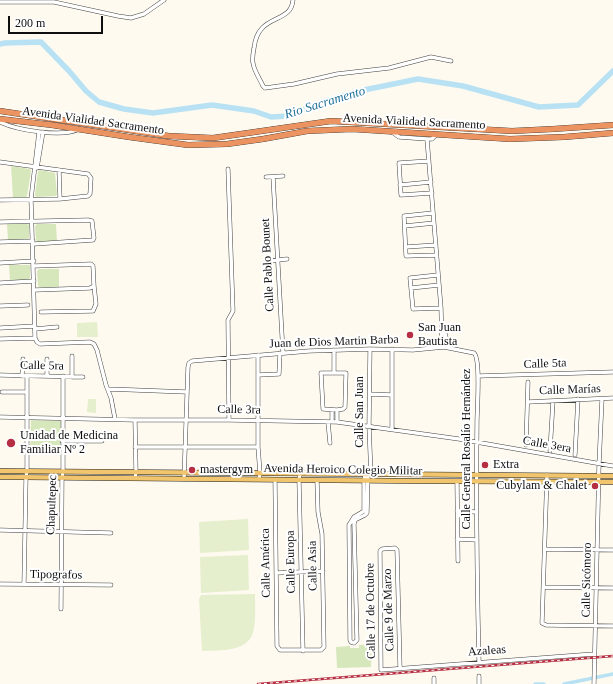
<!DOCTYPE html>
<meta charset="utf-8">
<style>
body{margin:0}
#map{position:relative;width:613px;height:684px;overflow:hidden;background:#fefaf0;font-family:"Times New Roman",serif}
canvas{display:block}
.scale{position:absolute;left:8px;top:16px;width:95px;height:18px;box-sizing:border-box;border:2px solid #0e0e0e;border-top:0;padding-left:5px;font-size:12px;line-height:14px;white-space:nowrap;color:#0e0e0e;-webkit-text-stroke:3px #fff;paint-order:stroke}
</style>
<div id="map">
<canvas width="613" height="684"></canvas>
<div class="scale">200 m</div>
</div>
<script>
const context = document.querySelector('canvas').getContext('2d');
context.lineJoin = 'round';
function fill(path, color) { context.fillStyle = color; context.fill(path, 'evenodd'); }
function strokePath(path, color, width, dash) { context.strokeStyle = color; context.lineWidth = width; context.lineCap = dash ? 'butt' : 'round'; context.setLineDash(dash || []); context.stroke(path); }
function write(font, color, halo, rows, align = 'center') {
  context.font = font + ' "Times New Roman",serif'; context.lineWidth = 4; context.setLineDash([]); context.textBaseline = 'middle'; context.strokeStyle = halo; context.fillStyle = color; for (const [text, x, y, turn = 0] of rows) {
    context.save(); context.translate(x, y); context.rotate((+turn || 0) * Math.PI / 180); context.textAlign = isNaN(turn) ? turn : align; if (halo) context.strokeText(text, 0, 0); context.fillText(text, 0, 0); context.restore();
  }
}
fill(new Path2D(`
 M 11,166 L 30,169 L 31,171 L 27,196 L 26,197 L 13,197 Z
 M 40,170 L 55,173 L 57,195 L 55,196 L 36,197 L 35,195 L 38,171 Z
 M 7,224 L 27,224 L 29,225 L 29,238 L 28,239 L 8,240 Z
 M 37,224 L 56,224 L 57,241 L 37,242 L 36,240 L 35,226 Z
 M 9,265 L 29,265 L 30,266 L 30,278 L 29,280 L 10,281 Z
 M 39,269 L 59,269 L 59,287 L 39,287 L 38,286 L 37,271 Z
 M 31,420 L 62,421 L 61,453 L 30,452 Z
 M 372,644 L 371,667 L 337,668 L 336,647 L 350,646 L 350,648 L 359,648 L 359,645 Z`), '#d6e7bc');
fill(new Path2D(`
 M 97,322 L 98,337 L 77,337 L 77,323 Z
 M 88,399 L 96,399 L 96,413 L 87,412 Z
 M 248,519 L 249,550 L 200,553 L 199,522 Z
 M 248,555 L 249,590 L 201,593 L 200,557 Z
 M 255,594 C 255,605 256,617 254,628 C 251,653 220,650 202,651 L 199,599 L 201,595 Z`), '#e6efcd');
strokePath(new Path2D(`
 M 535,684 L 544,684
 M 564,684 L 613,674`), '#b8e2f3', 3.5);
strokePath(new Path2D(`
 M 0,44 L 5,43 L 41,42 L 69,71 L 86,91 L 99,102 L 124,109 L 153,113 L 212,105 L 254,111 L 271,117 L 288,116 L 322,102 L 359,91 L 418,79 L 463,86 L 539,107 L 578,105 L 613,71`), '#b8e2f3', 5.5);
const minor = new Path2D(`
 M 293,0 C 291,25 258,12 254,48 C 253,53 252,58 253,63 C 254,71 260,79 263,86 L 265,88 L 294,84 L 337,74 L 389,68 L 431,57 L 451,61
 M 0,2 L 54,2 L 118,16 L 131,18 L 144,14 L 164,0
 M 0,122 C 17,130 62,138 79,129
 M 39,132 L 31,199 L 35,338 L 37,342 L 40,344 L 90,342 L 94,344 L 97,350 L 106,385 L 111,398 L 115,419
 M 392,132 L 399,137 L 427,139 L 432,139 L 436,135
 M 427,139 L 441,308 L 442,347
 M 429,161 L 399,163 L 401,195 L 432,193
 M 0,162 L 88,174 L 91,178 L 90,194 L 88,196 L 60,199 L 0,200
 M 37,168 L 43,132
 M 228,169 L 233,311 L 228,320 L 229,420
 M 59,170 L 60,199
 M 266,177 L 283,176
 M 273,177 L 283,353
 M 400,185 L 431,182
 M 433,213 L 404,216 L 406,256 L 436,255
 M 0,222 L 88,220 L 92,221 L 94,238 L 93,240 L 34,244
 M 405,226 L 434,223
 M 0,242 L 33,241
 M 406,247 L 436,245
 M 266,261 L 287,259
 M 0,263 L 34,261
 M 34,266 L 91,264 L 93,266 L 94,286 L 90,288 L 35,290
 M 438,275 L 410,278 L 413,309 L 441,308
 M 0,283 L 34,281
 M 411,288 L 439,285
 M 0,306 L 28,305
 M 41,312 L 93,311 L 96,304 L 94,286
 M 443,326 L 449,348
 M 0,328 L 35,326
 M 35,329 L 57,327
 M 0,339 L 35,338
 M 370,349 L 369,426 L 371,475
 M 392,349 L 392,429
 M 334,350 L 334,373
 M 258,355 L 258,447 L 260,473 L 259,479
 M 72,356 L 72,377
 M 321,373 L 346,373 L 345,407 L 343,409 L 337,410 L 323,409 Z
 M 0,375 L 83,377
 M 258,375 L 279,374 L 280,353
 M 22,376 L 23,359
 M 47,376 L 47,359
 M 478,376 L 613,372
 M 108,389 L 187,392
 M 2,392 L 27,392
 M 370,394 L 392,395
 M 528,402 L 613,398
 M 0,417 L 135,420 L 229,420 L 337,422 L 459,439 L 613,466
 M 328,422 L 330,443
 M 332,422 L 332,410
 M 337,422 L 337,410
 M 62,441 L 102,441
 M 526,445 L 528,382
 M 135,447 L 258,447
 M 550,451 L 553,401
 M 575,455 L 578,399
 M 300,474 L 299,480 L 303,651
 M 365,474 L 364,481 L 364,511 L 354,517 L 349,525 L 350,640 L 351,642 L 354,643 L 357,640 L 354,524 L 355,520 L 365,515 L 367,513 L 368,474
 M 547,475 L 542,623 L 546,625 L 613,626
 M 135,478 L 136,472 L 135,420
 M 184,479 L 188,367 L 189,363 L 192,361 L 309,351 L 370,349 L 413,350 L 444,347 L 474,353 C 481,359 477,410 477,422 C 476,502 477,582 479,662
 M 275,480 L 277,646 L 280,650 L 321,650 L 324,647 L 322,534 L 318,512 L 317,480
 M 457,482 L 458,561
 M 457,511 L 476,512
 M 0,530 L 111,533
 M 457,539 L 477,540
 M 545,549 L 613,550
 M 276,573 L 323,571
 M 0,584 L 111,585
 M 24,584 L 26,477 L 27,470 L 27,376
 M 543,587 L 613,588
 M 61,609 L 62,478 L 63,471 L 63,376
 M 400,668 L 397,550 L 395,548 L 382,549 L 380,551 L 381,670 L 594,654
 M 479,676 L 479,684
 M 434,678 L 434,684
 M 594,684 L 599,464 L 602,399`);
const major = new Path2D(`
 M 0,471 L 613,476
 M 0,477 L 414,481 L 613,482`);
const highway = new Path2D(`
 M 0,111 L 169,136 L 213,138 L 331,121 L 512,131 L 553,129 L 613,125
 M 0,119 L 52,125 L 129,137 L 188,145 L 227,144 L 263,139 L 307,131 L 352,129 L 510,139 L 564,137 L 613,133`);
strokePath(minor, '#414141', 4.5);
strokePath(major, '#1f1f1f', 5.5);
strokePath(highway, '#1f1f1f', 6);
strokePath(minor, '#fff', 3.5);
strokePath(major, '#f0c56e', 4.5);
strokePath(highway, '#ec9461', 5.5);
const rail = new Path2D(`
 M 258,684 L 613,656`);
strokePath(rail, '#b62e41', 2.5);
strokePath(rail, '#fff', 1, [3]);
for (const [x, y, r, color] of [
 [410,335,4,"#b62e41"],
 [11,443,5,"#b62e41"],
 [485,465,4,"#b62e41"],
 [192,470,4,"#b62e41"],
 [595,486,4,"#b62e41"]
]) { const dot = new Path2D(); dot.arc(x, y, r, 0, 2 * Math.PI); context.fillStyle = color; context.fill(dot); strokePath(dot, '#fff', 1.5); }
write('12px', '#0e0e0e', '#fff', [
 ["Avenida Vialidad Sacramento",93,121,8],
 ["Avenida Vialidad Sacramento",414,122,3],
 ["Calle Pablo Bounet",268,265,-93],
 ["Juan de Dios Martin Barba",334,342,-2],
 ["Calle 5ta",545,364,-2],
 ["Calle 5ra",42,366,1],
 ["Calle Marías",570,390,-2],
 ["Calle 3ra",239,410,1],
 ["Calle San Juan",360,412,-90],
 ["Calle 3era",547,445,10],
 ["Calle General Rosalío Hernández",467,449,-90],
 ["Avenida Heroico Colegio Militar",343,470,1],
 ["Chapultepec",52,505,-88],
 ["Calle Europa",291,562,-91],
 ["Calle América",266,563,-91],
 ["Calle Asia",313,566,-91],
 ["Tipografos",56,575,1],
 ["Calle Sicómoro",587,580,-89],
 ["Calle 9 de Marzo",389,610,-92],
 ["Calle 17 de Octubre",371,611,-91],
 ["Azaleas",487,651,-4]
]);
write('12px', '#0e0e0e', '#fff', [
 ["San Juan",418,328],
 ["Bautista",418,342],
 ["Unidad de Medicina",20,436],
 ["Familiar Nº 2",20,450],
 ["Extra",493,465],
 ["mastergym",200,470],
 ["Cubylam & Chalet",587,486,"right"]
], 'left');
write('italic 13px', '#1e6f99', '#fff', [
 ["Rio Sacramento",325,103,-17]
]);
</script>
